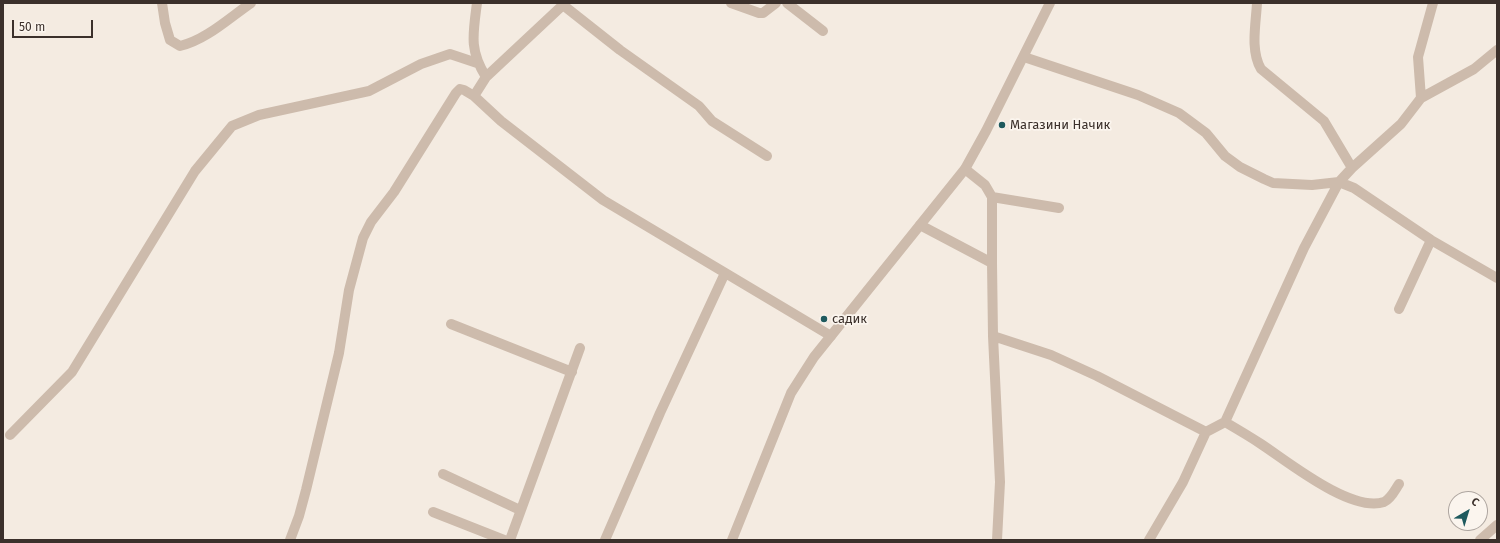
<!DOCTYPE html>
<meta charset="utf-8">
<style>
body{margin:0}
#map{position:relative;width:1500px;height:543px;overflow:hidden;background:#f4ebe1;font-family:"Fira Sans",sans-serif}
canvas{display:block}
.frame{position:absolute;inset:0;border:4px solid #3b302b;pointer-events:none}
.north{position:absolute;left:1448px;top:491px;width:40px;height:40px;box-sizing:border-box;background:#fbf5ee;border:1px solid #aea6a0;border-radius:50%;rotate:38deg;font-size:11px;font-weight:700;line-height:16px;text-align:center;color:#3b302b}
.north::after{content:'';display:block;margin:auto;width:14px;height:18px;background:#1f5a5e;clip-path:polygon(50% 0,100% 100%,50% 72%,0 100%)}
.scale{position:absolute;left:12px;top:20px;width:81px;height:18px;box-sizing:border-box;border:2px solid #3b302b;border-top:0;padding-left:5px;font-size:12px;line-height:14px;white-space:nowrap;color:#3b302b;-webkit-text-stroke:3px #fbf5ee;paint-order:stroke}
</style>
<div id="map">
<canvas width="1500" height="543"></canvas>
<div class="frame"></div>
<div class="north">С</div>
<div class="scale">50 m</div>
</div>
<script>
const context = document.querySelector('canvas').getContext('2d');
context.lineJoin = 'round';
function strokePath(path, color, width, dash) { context.strokeStyle = color; context.lineWidth = width; context.lineCap = dash ? 'butt' : 'round'; context.setLineDash(dash || []); context.stroke(path); }
function write(font, color, halo, rows, align = 'center') {
  context.font = font + ' "Fira Sans",sans-serif'; context.lineWidth = 3.5; context.setLineDash([]); context.textBaseline = 'middle'; context.strokeStyle = halo; context.fillStyle = color; for (const [text, x, y, turn = 0] of rows) {
    context.save(); context.translate(x, y); context.rotate((+turn || 0) * Math.PI / 180); context.textAlign = isNaN(turn) ? turn : align; if (halo) context.strokeText(text, 0, 0); context.fillText(text, 0, 0); context.restore();
  }
}
strokePath(new Path2D(`
 M 162,3 L 165,23 L 170,40 L 180,46 C 206,40 229,18 251,3
 M 477,3 C 473,34 469,50 486,77
 M 731,3 L 759,13 L 763,13 L 776,3
 M 787,3 L 823,31
 M 1257,3 C 1256,23 1250,51 1261,69 L 1324,121 L 1352,168
 M 563,5 L 620,50 L 699,106 L 712,121 L 767,156
 M 1024,57 L 1138,95 L 1179,113 L 1206,133 L 1225,156 L 1240,167 L 1264,179 L 1273,183 L 1312,185 L 1339,182 L 1354,188 L 1431,240 L 1497,278
 M 474,96 L 486,77 L 565,3
 M 1421,98 L 1418,57 L 1433,3
 M 965,169 L 985,185 L 992,197 L 992,263
 M 992,197 L 1059,208
 M 920,225 L 992,263 L 993,336 L 1000,482 L 997,540
 M 1399,309 L 1431,240
 M 451,324 L 572,372
 M 993,336 L 1051,355 L 1097,376 L 1206,432 L 1225,422 C 1237,429 1249,436 1261,444 C 1287,461 1351,513 1384,502 C 1391,499 1395,490 1399,484
 M 1225,422 L 1304,248 L 1339,182 L 1352,168 L 1401,124 L 1421,98 L 1474,69 L 1497,50
 M 10,435 L 72,372 L 195,171 L 232,126 L 259,115 L 369,91 L 421,64 L 450,54 L 477,63
 M 443,474 L 520,510
 M 433,512 L 504,540
 M 290,540 L 299,516 L 306,490 L 339,353 L 349,290 L 363,238 L 371,222 L 394,192 L 456,93 L 460,89 L 464,90 L 474,96 L 501,121 L 603,200 L 831,336
 M 510,540 L 580,348
 M 605,540 L 660,413 L 725,273
 M 1149,540 L 1183,482 L 1206,432
 M 1480,540 L 1497,525`), '#cdbbac', 10);
strokePath(new Path2D(`
 M 732,540 L 791,393 L 814,357 L 965,169 L 986,131 L 1050,3`), '#cdbbac', 10);
for (const [x, y, r, color] of [
 [1002,125,4,"#1f5a5e"],
 [824,319,4,"#1f5a5e"]
]) { const dot = new Path2D(); dot.arc(x, y, r, 0, 2 * Math.PI); context.fillStyle = color; context.fill(dot); strokePath(dot, '#fbf5ee', 1.5); }
write('13px', '#3b302b', '#fbf5ee', [
 ["Магазини Начик",1010,125],
 ["садик",832,319]
], 'left');
</script>
